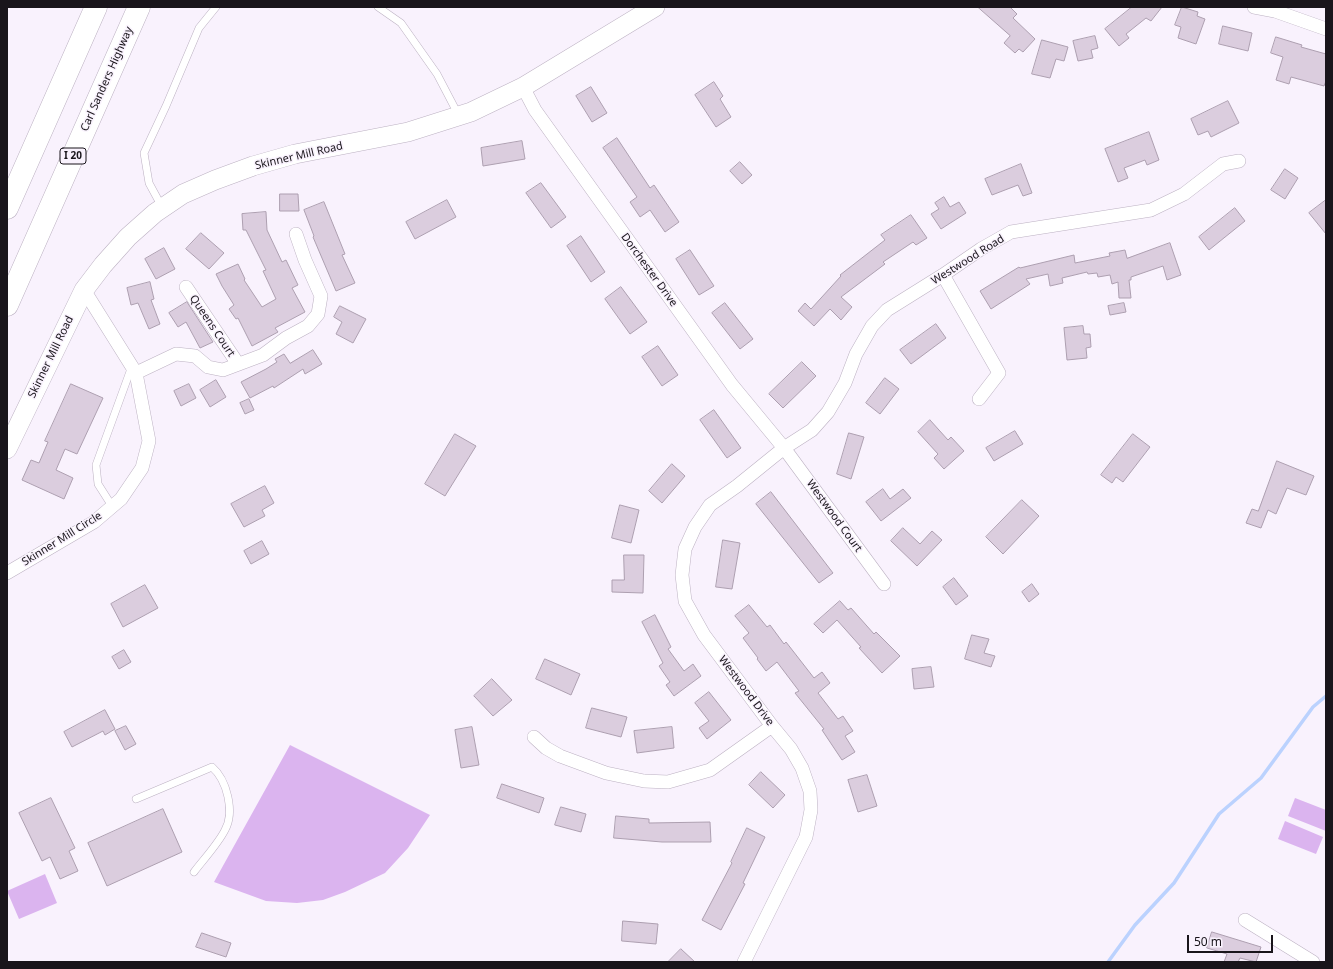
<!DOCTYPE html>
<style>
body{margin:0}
#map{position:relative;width:1333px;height:969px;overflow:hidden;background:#f9f2fd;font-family:"Noto Sans",sans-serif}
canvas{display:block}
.frame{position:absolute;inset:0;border:8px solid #19151b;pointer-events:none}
.scale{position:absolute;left:1187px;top:935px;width:86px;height:18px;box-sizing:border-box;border:2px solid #19151b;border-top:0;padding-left:5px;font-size:12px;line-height:14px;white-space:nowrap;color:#19151b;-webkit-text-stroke:3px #f9f2fd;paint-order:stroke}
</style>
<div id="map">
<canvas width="1333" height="969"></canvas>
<div class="frame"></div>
<div class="scale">50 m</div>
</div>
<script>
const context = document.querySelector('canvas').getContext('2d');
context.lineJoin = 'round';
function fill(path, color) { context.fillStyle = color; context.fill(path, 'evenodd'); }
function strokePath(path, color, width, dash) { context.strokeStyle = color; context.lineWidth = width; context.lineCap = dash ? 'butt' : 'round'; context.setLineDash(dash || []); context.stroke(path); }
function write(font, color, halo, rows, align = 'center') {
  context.font = font + ' "Noto Sans",sans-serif'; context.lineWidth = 3; context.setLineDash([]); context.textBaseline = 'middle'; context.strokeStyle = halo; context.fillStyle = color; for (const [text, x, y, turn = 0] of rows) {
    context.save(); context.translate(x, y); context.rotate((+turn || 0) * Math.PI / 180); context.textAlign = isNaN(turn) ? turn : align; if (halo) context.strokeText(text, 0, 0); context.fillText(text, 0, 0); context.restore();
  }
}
fill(new Path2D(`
 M 290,745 L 430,815 L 408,848 L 385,873 L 345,892 L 323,900 L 297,903 L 266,901 L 214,882 Z
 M 1295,798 L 1326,810 L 1326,831 L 1288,816 Z
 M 1285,821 L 1323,837 L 1316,854 L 1278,839 Z
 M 45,874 L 57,903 L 19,919 L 7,891 Z`), '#dbb4ef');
strokePath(new Path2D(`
 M 1108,962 L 1135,925 L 1174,883 L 1219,814 L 1261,778 L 1313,707 L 1326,696`), '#bbd2fe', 3.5);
const building = new Path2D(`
 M 978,7 L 1010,7 L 1017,14 L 1013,18 L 1035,39 L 1023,52 L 1019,49 L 1015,53 L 1004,43 L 1010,36 Z
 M 1132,7 L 1162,7 L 1151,21 L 1146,18 L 1126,34 L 1129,38 L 1119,46 L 1105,29 Z
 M 1182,7 L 1198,12 L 1197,16 L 1205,19 L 1196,44 L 1178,38 L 1181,27 L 1175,25 Z
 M 1223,26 L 1252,33 L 1248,51 L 1219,44 Z
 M 1095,36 L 1098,48 L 1091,50 L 1093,58 L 1078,61 L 1073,41 Z
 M 1276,37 L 1302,45 L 1301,47 L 1326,54 L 1326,81 L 1324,86 L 1291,77 L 1289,84 L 1276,80 L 1283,57 L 1271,53 Z
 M 1042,40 L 1068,47 L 1064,61 L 1056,59 L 1050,78 L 1032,74 Z
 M 714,82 L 723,96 L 720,99 L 731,117 L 716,127 L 695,95 Z
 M 591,87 L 607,113 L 592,122 L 576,96 Z
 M 1228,101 L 1239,123 L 1211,137 L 1208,131 L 1198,135 L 1191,119 Z
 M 1149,132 L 1159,160 L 1147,165 L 1145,160 L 1124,168 L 1128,178 L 1118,182 L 1105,149 Z
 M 617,138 L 650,188 L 654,185 L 679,222 L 665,232 L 650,210 L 640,217 L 630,202 L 637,197 L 603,148 Z
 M 522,141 L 525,159 L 483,166 L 481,148 Z
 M 740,162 L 752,175 L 742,184 L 730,171 Z
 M 1021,164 L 1032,193 L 1023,196 L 1018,185 L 992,195 L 985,179 Z
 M 1285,169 L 1298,178 L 1285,199 L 1271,190 Z
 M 541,183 L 566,217 L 551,228 L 526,193 Z
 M 280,194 L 298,194 L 299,211 L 280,211 Z
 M 944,197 L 950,207 L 959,202 L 966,213 L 941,229 L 931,214 L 939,209 L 935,203 Z
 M 447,200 L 456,217 L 415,239 L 406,222 Z
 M 1326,200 L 1326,234 L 1309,213 Z
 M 324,202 L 345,254 L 342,255 L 355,283 L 336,291 L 313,237 L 314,236 L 304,210 Z
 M 1235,208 L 1245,221 L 1209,250 L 1199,237 Z
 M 266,212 L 267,230 L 282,262 L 286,260 L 298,285 L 292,288 L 305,312 L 275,328 L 278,332 L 252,346 L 238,318 L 236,319 L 229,309 L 234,305 L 222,286 L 216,274 L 238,264 L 245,279 L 244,280 L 262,307 L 276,299 L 263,271 L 266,270 L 246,230 L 243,230 L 242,214 Z
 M 911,215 L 927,238 L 916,245 L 913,242 L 883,262 L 885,264 L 841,297 L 852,307 L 841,320 L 830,309 L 814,326 L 798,311 L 805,303 L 811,309 L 841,276 L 840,275 L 885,240 L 881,235 Z
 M 201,233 L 224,253 L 209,269 L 186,249 Z
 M 581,236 L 605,272 L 591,282 L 567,246 Z
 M 1170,243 L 1181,275 L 1167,280 L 1163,266 L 1131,277 L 1131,280 L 1129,280 L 1131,298 L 1119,298 L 1118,282 L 1112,284 L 1110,275 L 1098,277 L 1097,273 L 1088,274 L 1087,272 L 1062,278 L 1063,283 L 1050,286 L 1048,274 L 1026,279 L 1030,284 L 991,309 L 980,291 L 1019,267 L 1020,268 L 1074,255 L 1075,263 L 1110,256 L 1109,253 L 1125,250 L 1127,258 Z
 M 164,248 L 175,269 L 156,279 L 145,259 Z
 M 690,250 L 714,286 L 699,295 L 676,259 Z
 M 150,282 L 154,299 L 151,300 L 160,324 L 149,329 L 138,303 L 131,305 L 127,288 Z
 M 621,287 L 647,322 L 630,334 L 605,299 Z
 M 187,302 L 213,342 L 200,348 L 186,322 L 178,327 L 169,313 Z
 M 725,303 L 753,339 L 740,349 L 712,313 Z
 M 1124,303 L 1126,312 L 1110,315 L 1108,306 Z
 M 340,306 L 366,319 L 353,343 L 336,334 L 342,322 L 334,317 Z
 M 936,324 L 946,338 L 911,364 L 900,350 Z
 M 1083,326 L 1084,334 L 1090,334 L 1091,347 L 1086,348 L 1087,358 L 1067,360 L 1064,328 Z
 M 658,346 L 678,375 L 662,386 L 642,357 Z
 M 313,350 L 322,364 L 305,374 L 303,369 L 274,388 L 273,386 L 250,398 L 241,382 L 266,369 L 277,362 L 275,359 L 284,354 L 290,363 Z
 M 802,362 L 816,376 L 783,408 L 769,394 Z
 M 885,378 L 899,389 L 880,414 L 866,403 Z
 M 216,380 L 226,397 L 210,407 L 200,390 Z
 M 71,384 L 103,398 L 77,454 L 65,449 L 56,470 L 73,478 L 64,499 L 22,480 L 31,460 L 39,463 L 48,442 L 45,441 Z
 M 189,384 L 196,398 L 181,406 L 174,391 Z
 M 249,399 L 254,410 L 245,414 L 240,403 Z
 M 714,410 L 741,448 L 727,458 L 700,420 Z
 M 930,420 L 948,440 L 951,437 L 964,451 L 944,469 L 934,458 L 938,454 L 918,432 Z
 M 1015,431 L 1023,444 L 994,461 L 986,448 Z
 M 849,433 L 864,437 L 851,479 L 837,474 Z
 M 455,434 L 476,446 L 445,496 L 425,484 Z
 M 1133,434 L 1150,447 L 1123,482 L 1116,477 L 1112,483 L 1101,475 Z
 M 1277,461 L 1314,476 L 1306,495 L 1287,488 L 1276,514 L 1268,510 L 1261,528 L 1246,523 L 1252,509 L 1258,511 Z
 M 672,464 L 685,476 L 662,503 L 649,491 Z
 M 265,486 L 274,503 L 262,510 L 265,516 L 244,527 L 231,504 Z
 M 883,489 L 890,499 L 903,489 L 911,498 L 881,521 L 866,502 Z
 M 771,492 L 833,573 L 819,583 L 756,504 Z
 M 1022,500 L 1039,516 L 1003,554 L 986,537 Z
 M 620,505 L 639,510 L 631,543 L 612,538 Z
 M 903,528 L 920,544 L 932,531 L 942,540 L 917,566 L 891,541 Z
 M 723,540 L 740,543 L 732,589 L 716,587 Z
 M 262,541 L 269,554 L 251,564 L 244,551 Z
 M 624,555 L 644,555 L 643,593 L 612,592 L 612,580 L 624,580 Z
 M 954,578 L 968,596 L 956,605 L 943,587 Z
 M 1032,584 L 1039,594 L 1029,602 L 1022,592 Z
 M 145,585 L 158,608 L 123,627 L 111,604 Z
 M 840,601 L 848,610 L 851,608 L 874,634 L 876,632 L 900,656 L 882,673 L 859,648 L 861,647 L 837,620 L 823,633 L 814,624 Z
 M 749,605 L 767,627 L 770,625 L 784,644 L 786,642 L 814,678 L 822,672 L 830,683 L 818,693 L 838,719 L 843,716 L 853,731 L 845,736 L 855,752 L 842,760 L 822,730 L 824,729 L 795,693 L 799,691 L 777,662 L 766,671 L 757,659 L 758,658 L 743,638 L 749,633 L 735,616 Z
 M 655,615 L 671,647 L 668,649 L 684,671 L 693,664 L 701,676 L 674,696 L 666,685 L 670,682 L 659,666 L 663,663 L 642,622 Z
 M 972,635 L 989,639 L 984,653 L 995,656 L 991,667 L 965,659 Z
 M 124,650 L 131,662 L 119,669 L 112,657 Z
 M 545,659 L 580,674 L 571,695 L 536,679 Z
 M 931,667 L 934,687 L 914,689 L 912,669 Z
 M 492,679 L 512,700 L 493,716 L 474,696 Z
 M 709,692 L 731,720 L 707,739 L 699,728 L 709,721 L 695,703 Z
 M 592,708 L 627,717 L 621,737 L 586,728 Z
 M 105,710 L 115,729 L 105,735 L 103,731 L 72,747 L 64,732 Z
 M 126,726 L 136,744 L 125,750 L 115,731 Z
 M 472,727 L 479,765 L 461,768 L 455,730 Z
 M 672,727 L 674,748 L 637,753 L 634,731 Z
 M 761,772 L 785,795 L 773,808 L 749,785 Z
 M 867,775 L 877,806 L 858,812 L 848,780 Z
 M 502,784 L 544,798 L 539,813 L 497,798 Z
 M 51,798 L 75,848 L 69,851 L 78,871 L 60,879 L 50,857 L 42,861 L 19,813 Z
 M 561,807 L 586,814 L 581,832 L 555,825 Z
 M 163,809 L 182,852 L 107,886 L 88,843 Z
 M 616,816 L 649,819 L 649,823 L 710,822 L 711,842 L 662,842 L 614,838 Z
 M 747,828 L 765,837 L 743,883 L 745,884 L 721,930 L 702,920 L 732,863 L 731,862 Z
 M 623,921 L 658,924 L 656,944 L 622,941 Z
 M 1212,932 L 1261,947 L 1256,962 L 1240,958 L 1238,962 L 1224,962 L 1227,954 L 1207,948 Z
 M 202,933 L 231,943 L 226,957 L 196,947 Z
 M 681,949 L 695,962 L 668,962 Z`);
fill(building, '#dbcdde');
strokePath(building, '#ad9fb0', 1);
const lane = new Path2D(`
 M 378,7 L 401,23 L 437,74 L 459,116
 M 162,207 L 149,183 L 144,153 L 166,106 L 199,28 L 216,7
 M 112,506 L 98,484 L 96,465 L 132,366
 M 136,799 L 212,767 C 227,780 235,812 225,830 C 218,844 203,860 194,872`);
const street = new Path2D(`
 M 1254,7 L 1275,11 L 1326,29
 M 523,87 L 535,110 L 732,385 L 784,448 L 884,584
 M 943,275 L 999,373 L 979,399
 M 186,287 L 238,364
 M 136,373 L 176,354 L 195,356 L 208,367 L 223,370 L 263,355 L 286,338 L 308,326 L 318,314 L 321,296 L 305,260 L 296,234
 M 7,573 L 94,522 L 121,499 L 142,468 L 149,441 L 136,373 L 84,290
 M 534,737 L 546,748 L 560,756 L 606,773 L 644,781 L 668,782 L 710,770 L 772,726
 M 1245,920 L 1313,962
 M 744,962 L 806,837 L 811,810 L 810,791 L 802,768 L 791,749 L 772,726 L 704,635 L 685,601 L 682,575 L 685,549 L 695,527 L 710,505 L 737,486 L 784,448 L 812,430 L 828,412 L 845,383 L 856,354 L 872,326 L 887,310 L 943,275 L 981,249 L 1011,232 L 1151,210 L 1184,194 L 1223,164 L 1239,161`);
const secondary = new Path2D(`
 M 7,449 L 84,290 L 103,265 L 128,237 L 155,213 L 183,194 L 215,180 L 253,166 L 295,154 L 408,132 L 471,112 L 523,87 L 655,7`);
const highway = new Path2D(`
 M 7,208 L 96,7
 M 7,305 L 139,7`);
strokePath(lane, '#bcb1c2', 8);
strokePath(street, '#bcb1c2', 14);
strokePath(secondary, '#bcb1c2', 20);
strokePath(highway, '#bcb1c2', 23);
strokePath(lane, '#fff', 7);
strokePath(street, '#fff', 13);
strokePath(secondary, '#fff', 19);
strokePath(highway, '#fff', 22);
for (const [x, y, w] of [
 [73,156,26]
]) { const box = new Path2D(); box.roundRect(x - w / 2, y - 8, w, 16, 3); context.fillStyle = '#f9f2fd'; context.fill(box); strokePath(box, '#19151b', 1); }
write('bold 10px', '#19151b', null, [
 ["I 20",73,156]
]);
write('11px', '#19151b', '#f9f2fd', [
 ["Carl Sanders Highway",107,79,-66],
 ["Skinner Mill Road",299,156,-13],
 ["Westwood Road",968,260,-32],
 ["Dorchester Drive",649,270,54],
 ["Queens Court",212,326,56],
 ["Skinner Mill Road",51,357,-64],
 ["Westwood Court",834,516,54],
 ["Skinner Mill Circle",62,539,-32],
 ["Westwood Drive",746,691,53]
]);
</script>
